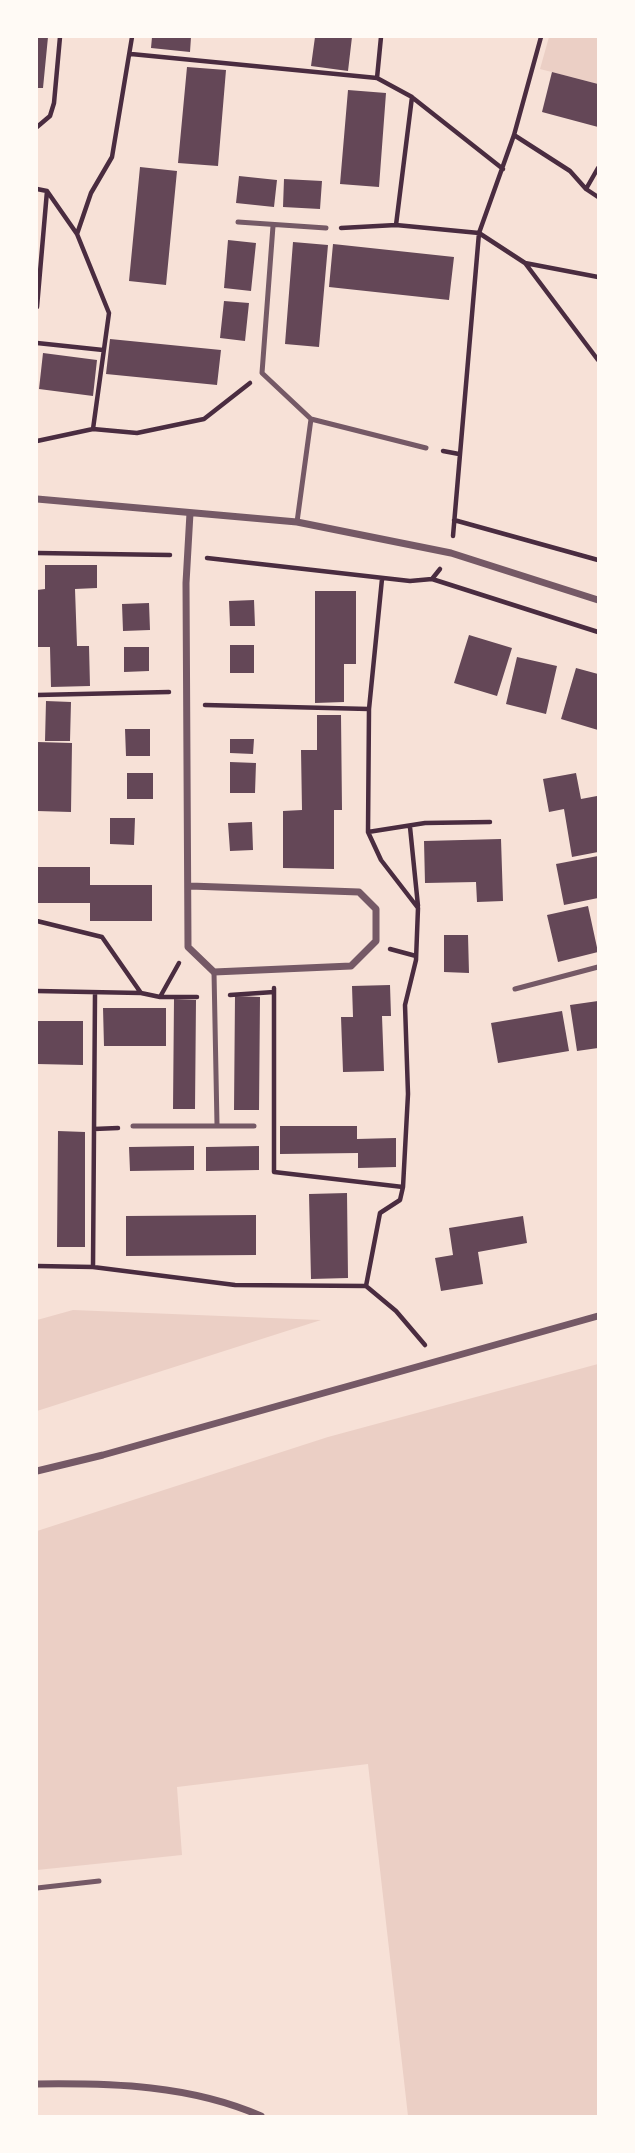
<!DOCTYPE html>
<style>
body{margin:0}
#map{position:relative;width:635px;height:2153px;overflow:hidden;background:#f7e1d7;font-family:Cabin,sans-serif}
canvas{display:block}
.frame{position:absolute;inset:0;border:38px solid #fffaf5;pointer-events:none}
</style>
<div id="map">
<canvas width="635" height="2153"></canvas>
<div class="frame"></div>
</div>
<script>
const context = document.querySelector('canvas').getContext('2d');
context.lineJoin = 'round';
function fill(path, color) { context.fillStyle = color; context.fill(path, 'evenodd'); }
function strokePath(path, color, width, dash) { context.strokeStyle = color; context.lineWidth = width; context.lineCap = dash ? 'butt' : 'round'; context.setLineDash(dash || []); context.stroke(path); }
fill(new Path2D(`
 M 549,37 L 598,37 L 598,84 L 540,69 Z
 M 73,1310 L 321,1320 L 37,1411 L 37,1320 Z
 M 598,1364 L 598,2116 L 408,2116 L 368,1764 L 177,1787 L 182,1855 L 37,1870 L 37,1531 L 328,1437 Z`), '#ebcfc5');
fill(new Path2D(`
 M 37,37 L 48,37 L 43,88 L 37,88 Z
 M 152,37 L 191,37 L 190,52 L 151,48 Z
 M 315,37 L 352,37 L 348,71 L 311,66 Z
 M 187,67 L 226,70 L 218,166 L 178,163 Z
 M 552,72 L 598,84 L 598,127 L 542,112 Z
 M 348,90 L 386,93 L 379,187 L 340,184 Z
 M 140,167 L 177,171 L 166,285 L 129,281 Z
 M 239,176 L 277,180 L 274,207 L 236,203 Z
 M 284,179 L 322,181 L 320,209 L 283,207 Z
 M 228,240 L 256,243 L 251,291 L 224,288 Z
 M 293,242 L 328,245 L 319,347 L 285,344 Z
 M 333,244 L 454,257 L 449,300 L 329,287 Z
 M 224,301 L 249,303 L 245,341 L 220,338 Z
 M 110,339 L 221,350 L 217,385 L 106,374 Z
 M 43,353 L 97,360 L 93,396 L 39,389 Z
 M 45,565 L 97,565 L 97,588 L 75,589 L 77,646 L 89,646 L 90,686 L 51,687 L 50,647 L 37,647 L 37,590 L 45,589 Z
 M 315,591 L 356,591 L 356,664 L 344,664 L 344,702 L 315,703 Z
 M 254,600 L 255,626 L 230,626 L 229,601 Z
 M 149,603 L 150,630 L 123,631 L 122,604 Z
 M 469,635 L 512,648 L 497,696 L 454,683 Z
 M 230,645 L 254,645 L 254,673 L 230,673 Z
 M 124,647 L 149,647 L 149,671 L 124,672 Z
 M 517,657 L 557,666 L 546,714 L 506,704 Z
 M 576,668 L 598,674 L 598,730 L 561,719 Z
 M 46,701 L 71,702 L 70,741 L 45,741 Z
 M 317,715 L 341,715 L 342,810 L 334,810 L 334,869 L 283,868 L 283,811 L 302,810 L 301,750 L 317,750 Z
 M 125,729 L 150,729 L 150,756 L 126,756 Z
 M 230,739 L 254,739 L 253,754 L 230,753 Z
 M 37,742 L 72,743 L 71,812 L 37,811 Z
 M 230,762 L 256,763 L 255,793 L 230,793 Z
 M 127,773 L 153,773 L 153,799 L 127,799 Z
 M 576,773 L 581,799 L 597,796 L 598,852 L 572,857 L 564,809 L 549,812 L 543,779 Z
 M 110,818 L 135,818 L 134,845 L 110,844 Z
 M 252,822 L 253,850 L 230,851 L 228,823 Z
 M 501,839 L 503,901 L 477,902 L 476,882 L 425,883 L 424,841 Z
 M 598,856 L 598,898 L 564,905 L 556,864 Z
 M 37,867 L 90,867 L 90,885 L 152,885 L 152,921 L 90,921 L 90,903 L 37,903 Z
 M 588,906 L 598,952 L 558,962 L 547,915 Z
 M 444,935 L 468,935 L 469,973 L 444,972 Z
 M 390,985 L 391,1016 L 382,1016 L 384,1071 L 343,1072 L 341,1017 L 353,1017 L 352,986 Z
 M 235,996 L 260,997 L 259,1110 L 234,1110 Z
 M 174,999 L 196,1000 L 195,1109 L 173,1109 Z
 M 598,1001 L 598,1048 L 577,1051 L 570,1005 Z
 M 103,1008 L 166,1008 L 166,1046 L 104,1046 Z
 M 562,1011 L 569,1051 L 498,1063 L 491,1023 Z
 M 37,1021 L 83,1021 L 83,1065 L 37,1064 Z
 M 280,1126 L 357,1126 L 357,1139 L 396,1138 L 396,1167 L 358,1168 L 358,1153 L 280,1154 Z
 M 58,1131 L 85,1132 L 85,1247 L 57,1247 Z
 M 194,1146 L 194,1170 L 130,1171 L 129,1147 Z
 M 259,1146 L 259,1170 L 206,1171 L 206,1147 Z
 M 347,1193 L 348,1278 L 311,1279 L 309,1194 Z
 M 256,1215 L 256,1255 L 126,1256 L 126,1216 Z
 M 523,1216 L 527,1243 L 478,1252 L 483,1284 L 441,1291 L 435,1258 L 453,1255 L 449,1228 Z`), '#644757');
strokePath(new Path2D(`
 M 381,37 L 377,78 L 412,97 L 396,225 L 479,233 L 525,263 L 598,277
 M 131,54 L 377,78
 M 413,98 L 503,169
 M 37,127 L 50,116 L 54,103 L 60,37
 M 514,135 L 570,171 L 586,189 L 598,197
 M 37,189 L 47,191 L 77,234
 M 586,189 L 598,168
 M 341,228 L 396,225
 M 525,263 L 598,360
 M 37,307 L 47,191
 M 37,343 L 103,350
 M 93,429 L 109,313 L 77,234 L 91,193 L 112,157 L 132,37
 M 37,441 L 93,429 L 137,433 L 204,419 L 250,383
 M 443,451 L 459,454
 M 454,520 L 598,560
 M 453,536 L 479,233 L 514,135 L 541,37
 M 37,553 L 170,555
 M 207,558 L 410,581 L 432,579 L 440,569
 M 382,579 L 369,709 L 368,832 L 381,860 L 418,908 L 416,960 L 405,1005 L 408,1094 L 403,1187 L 400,1200 L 380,1213 L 366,1286 L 396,1311 L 425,1345
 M 432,579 L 598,632
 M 37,695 L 169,692
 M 205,705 L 369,709
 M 410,827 L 418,906
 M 368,832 L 425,823 L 490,822
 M 37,921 L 102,937 L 141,993
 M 390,949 L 416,956
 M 274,988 L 274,1172 L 403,1187
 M 37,991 L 141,993 L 160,997 L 179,963
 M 230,995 L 274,992
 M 160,997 L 197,997
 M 94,1129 L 118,1128
 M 37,1266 L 93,1267 L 235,1285 L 366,1286
 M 93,1267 L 95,994`), '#4a2c40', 4.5);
strokePath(new Path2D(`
 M 238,222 L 326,228
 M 273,226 L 262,373 L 311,419 L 297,522
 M 311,419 L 426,448
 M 214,972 L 217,1125
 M 515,989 L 598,967
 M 133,1126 L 254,1126
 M 37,1888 L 99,1881`), '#755966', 5);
strokePath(new Path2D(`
 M 37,499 L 297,522 L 451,553 L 598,600
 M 190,513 L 186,583 L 188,947 L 214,972 L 351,966 L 376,941 L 376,909 L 359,892 L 190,886
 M 37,1471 L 103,1455 L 598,1316
 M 37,2084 C 113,2083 190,2085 261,2116`), '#755966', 7);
</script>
